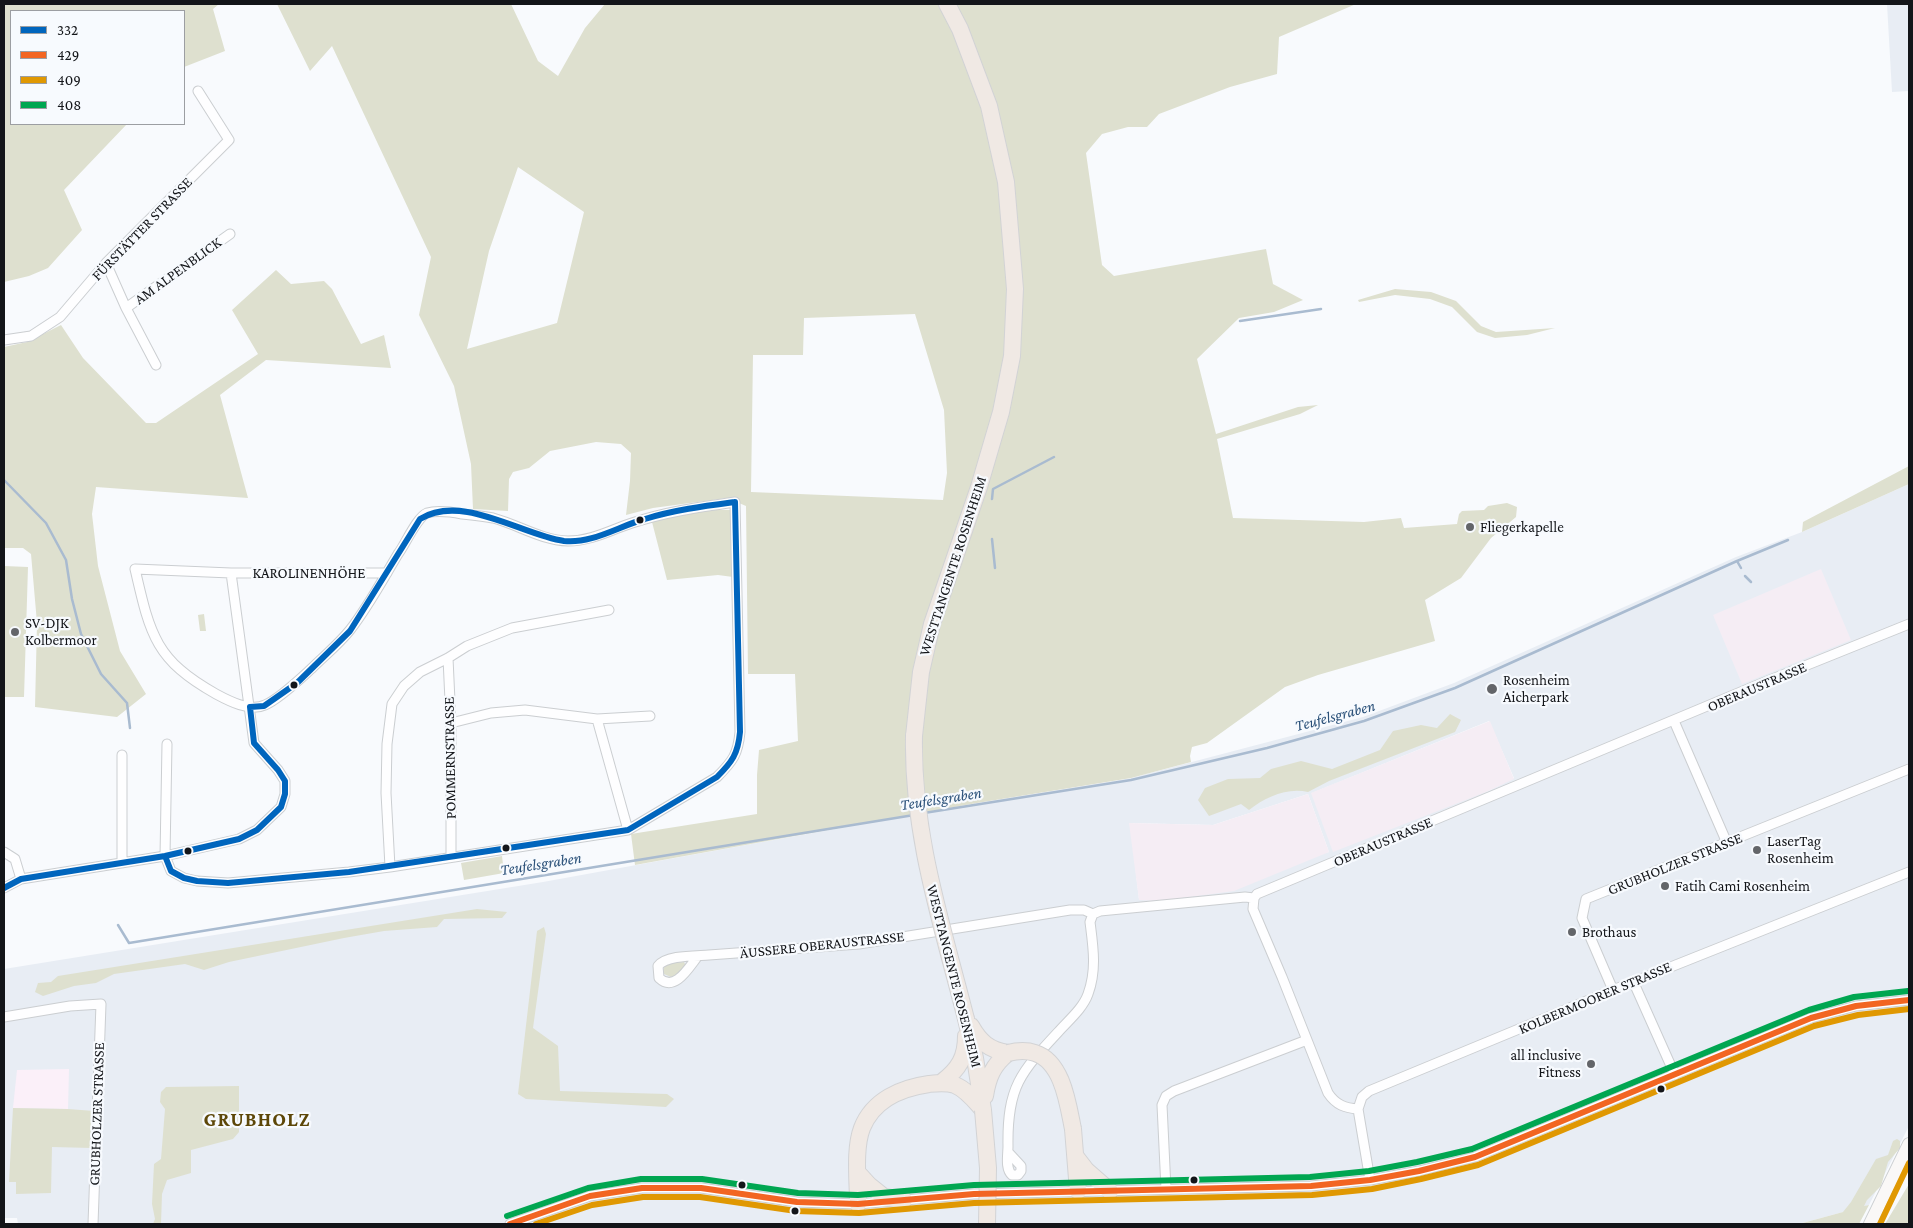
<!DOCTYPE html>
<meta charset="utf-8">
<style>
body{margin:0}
#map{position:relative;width:1913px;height:1228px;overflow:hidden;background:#f8fafd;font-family:"Crimson Pro",serif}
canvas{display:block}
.frame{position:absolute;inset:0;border:5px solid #131519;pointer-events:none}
.legend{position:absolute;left:10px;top:10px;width:175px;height:115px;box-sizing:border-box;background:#f7fafe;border:1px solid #9c9ea2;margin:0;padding:6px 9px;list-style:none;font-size:15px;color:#131519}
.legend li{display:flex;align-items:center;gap:10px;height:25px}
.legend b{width:25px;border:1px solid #9c9ea2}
</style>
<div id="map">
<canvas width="1913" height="1228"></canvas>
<div class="frame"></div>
<ul class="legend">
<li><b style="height:6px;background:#0065bd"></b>332</li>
<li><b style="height:6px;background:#f26522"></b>429</li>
<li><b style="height:6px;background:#e09802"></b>409</li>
<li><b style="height:6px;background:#00a651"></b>408</li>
</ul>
</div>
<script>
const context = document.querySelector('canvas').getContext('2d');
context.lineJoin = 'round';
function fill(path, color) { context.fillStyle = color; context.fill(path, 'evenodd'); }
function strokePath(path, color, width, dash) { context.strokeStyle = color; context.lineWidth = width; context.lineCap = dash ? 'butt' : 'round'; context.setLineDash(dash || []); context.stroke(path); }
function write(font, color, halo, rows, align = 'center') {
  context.font = font + ' "Crimson Pro",serif'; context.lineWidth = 4.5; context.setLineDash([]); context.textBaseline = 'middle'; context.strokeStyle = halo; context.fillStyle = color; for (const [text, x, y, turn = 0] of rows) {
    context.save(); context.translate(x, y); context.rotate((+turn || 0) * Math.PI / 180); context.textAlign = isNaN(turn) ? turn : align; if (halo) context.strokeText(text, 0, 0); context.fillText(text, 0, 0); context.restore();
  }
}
fill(new Path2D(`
 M 1887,4 L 1909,4 L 1909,91 L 1892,92 Z
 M 1909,484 L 1909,1126 L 1869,1205 L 1799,1224 L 18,1224 L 17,1218 L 4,1218 L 4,969 L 543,882 L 977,803 L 1131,778 L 1363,717 L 1454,683 L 1736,557 L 1802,532 ZM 1489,721 L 1514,778 L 1486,792 L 1312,793 ZM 1308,794 L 1329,852 L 1139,899 L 1130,823 L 1213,825 Z`), '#e8edf4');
fill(new Path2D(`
 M 1821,569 L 1851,640 L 1742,684 L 1713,615 Z
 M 1490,721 L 1514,779 L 1486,792 L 1333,852 L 1311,793 Z
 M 1308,794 L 1329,852 L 1234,891 L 1160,901 L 1139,900 L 1129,823 L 1213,825 Z`), '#f5edf4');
fill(new Path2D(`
 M 69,1069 L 68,1109 L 13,1108 L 17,1070 Z`), '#fbf0f9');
fill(new Path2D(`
 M 4,4 L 219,4 L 213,9 L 225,51 L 184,67 L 184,11 L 11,11 L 11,124 L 127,124 L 64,190 L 82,230 L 48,268 L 29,276 L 4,282 Z
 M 277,4 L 511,4 L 538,61 L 558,76 L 585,28 L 605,4 L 1356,4 L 1279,37 L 1277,74 L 1230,87 L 1159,114 L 1147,127 L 1128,127 L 1102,134 L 1086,153 L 1102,265 L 1114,276 L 1266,249 L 1273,284 L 1303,300 L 1274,312 L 1239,318 L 1197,359 L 1216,434 L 1298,407 L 1318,405 L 1300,414 L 1217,439 L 1233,518 L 1364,522 L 1401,518 L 1404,528 L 1457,524 L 1459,514 L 1462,511 L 1484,510 L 1488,506 L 1507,503 L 1517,507 L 1516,517 L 1491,538 L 1461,578 L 1425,600 L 1435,641 L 1318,675 L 1285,687 L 1207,743 L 1192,747 L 1190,756 L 1191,762 L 1131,778 L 977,803 L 635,865 L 631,834 L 757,814 L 757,775 L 759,750 L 798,741 L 795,674 L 748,674 L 746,506 L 727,498 L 653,508 L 626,515 L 630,481 L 631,453 L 621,444 L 596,442 L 550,451 L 529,468 L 513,472 L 509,479 L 508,511 L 473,509 L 471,464 L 454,386 L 419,315 L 431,257 L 332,46 L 310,71 ZM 518,167 L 584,212 L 557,323 L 467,349 L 489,251 ZM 915,314 L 944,410 L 947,473 L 943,500 L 751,492 L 753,355 L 803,355 L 804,318 Z
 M 276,270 L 291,284 L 324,281 L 332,289 L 361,344 L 384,335 L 391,368 L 266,360 L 220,395 L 248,498 L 96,487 L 92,514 L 98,566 L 120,651 L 146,694 L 117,717 L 35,707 L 37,623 L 31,554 L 23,548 L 4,548 L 4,347 L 27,342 L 61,325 L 83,358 L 146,423 L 156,423 L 258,354 L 232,310 Z
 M 1395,289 L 1431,292 L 1456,301 L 1481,326 L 1496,332 L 1555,328 L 1527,335 L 1495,338 L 1477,332 L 1452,307 L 1430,299 L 1395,295 L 1359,302 L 1358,300 Z
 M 1909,466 L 1909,484 L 1802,532 L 1803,522 Z
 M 705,510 L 730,510 L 733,577 L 718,575 L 667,580 L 652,522 L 670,515 Z
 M 4,566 L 28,567 L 24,697 L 4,697 Z
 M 204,614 L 206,631 L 200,631 L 198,615 Z
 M 1450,714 L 1461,720 L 1455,732 L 1329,781 L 1308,792 C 1288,787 1265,797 1249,810 L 1241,804 L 1209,816 L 1198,800 L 1205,788 L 1228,779 L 1260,778 L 1271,769 L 1301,761 L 1332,769 L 1380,750 L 1393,731 L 1421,725 L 1437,728 Z
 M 502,856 L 504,873 L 464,880 L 461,863 Z
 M 477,909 L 507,912 L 502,918 L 444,919 L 437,927 L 384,931 L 344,938 L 229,962 L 204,970 L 185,964 L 114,974 L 96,983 L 74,986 L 43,996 L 35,992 L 38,983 L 51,982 L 58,976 Z
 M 544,927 L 546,934 L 533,1028 L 558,1046 L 560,1091 L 667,1094 L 674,1099 L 666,1107 L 526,1099 L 518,1094 L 537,931 Z
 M 684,962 L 686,966 L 679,974 L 671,977 L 664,974 C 661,961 675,963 684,962 Z
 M 239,1086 L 239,1132 L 233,1139 L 191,1150 L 191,1173 L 167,1180 L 162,1194 L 161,1224 L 153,1224 L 155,1219 L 152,1204 L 154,1164 L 161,1159 L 165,1109 L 160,1102 L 161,1092 L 166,1087 Z
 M 13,1108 L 68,1109 L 94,1111 L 92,1148 L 52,1147 L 51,1193 L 16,1194 L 16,1182 L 9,1182 Z
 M 1897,1139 L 1900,1141 L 1900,1148 L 1888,1162 L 1881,1186 L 1867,1200 L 1864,1206 L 1869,1205 L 1859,1224 L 1799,1224 L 1843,1212 L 1851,1202 L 1876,1159 L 1888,1155 L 1893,1141 Z
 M 1909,1184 L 1909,1224 L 1885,1224 Z`), '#dee0cf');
strokePath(new Path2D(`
 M 1240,321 L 1321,309
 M 4,480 L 46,523 L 66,560 L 72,599 L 81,634 L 101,674 L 127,703 L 130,728
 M 992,499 L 993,489 L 1054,457
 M 992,539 L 995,568
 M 1737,561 L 1788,540
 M 1745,576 L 1751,582
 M 924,813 L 1131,780 L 1267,748 L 1364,721 L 1455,688 L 1737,561 L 1741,568
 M 118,925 L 129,943 L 914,815`), '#a9bbd0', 2.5);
const street = new Path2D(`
 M 106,263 L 126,308 L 156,365
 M 126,308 L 230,234
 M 4,340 L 31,336 L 60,317 L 106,263 L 229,140 L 198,91
 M 448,658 L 451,723 L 451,857
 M 597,719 L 650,716
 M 1674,721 L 1727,843
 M 451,723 L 491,713 L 525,710 L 597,719 L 628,830
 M 167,744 L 165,856 L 171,871 L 184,878 L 197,881 L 228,883 L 349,872 L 390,867 L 628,830 L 717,777 C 733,761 738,754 740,732 L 735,502 C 700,507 665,512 632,523 C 610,530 592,541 568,541 C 541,540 519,525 493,518 C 483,516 473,515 462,514 C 451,512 438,510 427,513 C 417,517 405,545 398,554 C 383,579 368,607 350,630 C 339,644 324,656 311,669 C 299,680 279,699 265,705 C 250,712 229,701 216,694 C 155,660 150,634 135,569 L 231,573 L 387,573
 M 122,755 L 122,863
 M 4,852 L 15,859 L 21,879
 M 390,867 L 386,793 L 387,744 L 392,704 L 404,686 L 420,672 L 448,658 L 467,646 L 512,628 L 609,610
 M 4,888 L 21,879 L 165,856 L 239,839 L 257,830 L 281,807 L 285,794 L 285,781 L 278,770 L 254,743 L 231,573
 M 1254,898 L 1253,909 L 1282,977 L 1328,1093 C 1336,1105 1345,1108 1358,1109
 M 698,956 C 689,967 675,993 659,978 L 658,966 C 666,955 695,956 709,955 L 859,944 L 1070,910 L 1084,910 L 1093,914
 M 1633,981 L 1675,1075
 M 1613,990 L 1582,918 L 1586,899 L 1909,769
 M 4,1017 L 70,1006 L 101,1004 L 93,1224
 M 1008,1152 L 1021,1166 L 1021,1171 L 1018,1175 L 1012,1175 C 1005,1169 1008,1155 1008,1146 C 1007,1086 1021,1072 1060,1030 C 1070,1019 1083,1008 1088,994 C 1097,970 1093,946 1090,922 L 1093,914 L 1100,911 L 1245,897 L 1254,898 L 1257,894 L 1755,686 L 1909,624
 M 1370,1180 L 1358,1109 L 1362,1097 L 1369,1091 L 1613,990 L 1909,872
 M 1166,1189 L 1162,1105 L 1166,1096 L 1174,1091 L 1307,1040
 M 510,1224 L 590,1196 L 642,1188 L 701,1188 L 797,1202 L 858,1204 L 974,1194 L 1311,1186 L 1370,1180 L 1419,1171 L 1475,1157 L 1811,1018 L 1856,1006 L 1909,1000`);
const secondary = new Path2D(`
 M 1870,1224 L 1909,1144`);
const highway = new Path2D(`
 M 914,736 L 921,672 L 932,624 L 979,487 L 1001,412 L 1012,356 L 1015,289 L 1006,182 L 989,106 L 960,29 L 947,4
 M 966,1019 L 975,1058 L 983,1110
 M 971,1026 C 980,1042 989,1050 1008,1053
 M 942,1082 C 959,1069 966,1057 966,1036
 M 985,1096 C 988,1077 993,1065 1008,1053
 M 1073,1129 L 1078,1191
 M 1076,1157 L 1086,1170 L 1110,1191
 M 858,1173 L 869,1185 L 884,1197 L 904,1200
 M 858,1204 C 858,1181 854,1149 862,1128 C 873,1100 901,1088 929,1084 C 938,1083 946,1082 955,1085 C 967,1090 975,1101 983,1110`);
strokePath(street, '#cbced1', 11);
strokePath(secondary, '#cbced1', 14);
strokePath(highway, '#d2d3d5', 18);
strokePath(street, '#fefeff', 9);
strokePath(secondary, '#faf8f7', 12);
strokePath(highway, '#f0e9e4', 16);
const highwayBridge = new Path2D(`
 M 914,736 C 912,835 942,924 966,1019
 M 1008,1053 C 1016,1051 1026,1050 1035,1053 C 1063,1062 1068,1105 1073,1129
 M 983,1110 L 988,1168 L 987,1224`);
strokePath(highwayBridge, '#d2d3d5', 18, []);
strokePath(highwayBridge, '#f0e9e4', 16);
strokePath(new Path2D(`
 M 250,707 L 264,706 L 297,683 L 350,631 L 420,519 C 462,493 522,535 564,541 C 592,544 619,526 645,519 C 674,510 705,506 735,502
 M 165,856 L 171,871 L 184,878 L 197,881 L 228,883 L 349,872 L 628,830 L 717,777 C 732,762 738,754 740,732 L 735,502
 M 4,888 L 21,879 L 165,856 L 239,839 L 257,830 L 281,807 L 285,794 L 285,781 L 278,770 L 254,743 L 250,707`), '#0065bd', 6);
strokePath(new Path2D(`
 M 510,1224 L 590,1196 L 642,1188 L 701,1188 L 797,1202 L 858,1204 L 974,1194 L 1311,1186 L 1370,1180 L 1419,1171 L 1475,1157 L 1811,1018 L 1856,1006 L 1909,1000`), '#f26522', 6);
strokePath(new Path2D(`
 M 536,1224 L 592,1205 L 643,1197 L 700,1197 L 796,1211 L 859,1213 L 974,1203 L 1312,1195 L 1372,1189 L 1421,1179 L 1478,1165 L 1814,1026 L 1858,1015 L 1909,1009
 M 1880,1224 L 1909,1163`), '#e09802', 6);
strokePath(new Path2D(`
 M 507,1216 L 588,1188 L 641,1179 L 702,1179 L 798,1193 L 858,1195 L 974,1185 L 1310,1177 L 1369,1171 L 1417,1162 L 1472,1149 L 1809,1010 L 1854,997 L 1908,991`), '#00a651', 6);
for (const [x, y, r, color] of [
 [640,520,4.5,"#131519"],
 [1470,527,5,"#636569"],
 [15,632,5,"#636569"],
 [294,685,4.5,"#131519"],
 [1492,689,6,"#636569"],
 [506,848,4.5,"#131519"],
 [1757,850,5,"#636569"],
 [188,851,4.5,"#131519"],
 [1665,886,5,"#636569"],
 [1572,932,5,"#636569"],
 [1591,1064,5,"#636569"],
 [1661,1089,4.5,"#131519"],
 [1194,1180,4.5,"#131519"],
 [742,1185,4.5,"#131519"],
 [795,1211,4.5,"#131519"]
]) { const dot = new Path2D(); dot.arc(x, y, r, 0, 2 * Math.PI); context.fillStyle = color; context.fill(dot); strokePath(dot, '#f7fafe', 2); }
write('15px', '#131519', '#f7fafe', [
 ["FÜRSTÄTTER STRASSE",142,229,-46],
 ["AM ALPENBLICK",178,271,-36],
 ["WESTTANGENTE ROSENHEIM",953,566,-72],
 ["KAROLINENHÖHE",309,573],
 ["OBERAUSTRASSE",1757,687,-23],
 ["POMMERNSTRASSE",450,758,-91],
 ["OBERAUSTRASSE",1383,842,-23],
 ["GRUBHOLZER STRASSE",1675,864,-22],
 ["ÄUSSERE OBERAUSTRASSE",822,945,-6],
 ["WESTTANGENTE ROSENHEIM",954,976,76],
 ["KOLBERMOORER STRASSE",1595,998,-23],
 ["GRUBHOLZER STRASSE",97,1114,-88]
]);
write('15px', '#131519', '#f7fafe', [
 ["Fliegerkapelle",1480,527],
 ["SV-DJK",25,623],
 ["Kolbermoor",25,640],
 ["Rosenheim",1503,680],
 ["Aicherpark",1503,697],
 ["LaserTag",1767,841],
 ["Rosenheim",1767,858],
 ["Fatih Cami Rosenheim",1675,886],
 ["Brothaus",1582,932],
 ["all inclusive",1581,1055,"right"],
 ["Fitness",1581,1072,"right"]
], 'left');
write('italic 16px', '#2b5179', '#f7fafe', [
 ["Teufelsgraben",1335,716,-15],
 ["Teufelsgraben",941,799,-9],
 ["Teufelsgraben",541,864,-9]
]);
context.letterSpacing = '1px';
write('bold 20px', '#5d4708', '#f7fafe', [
 ["GRUBHOLZ",257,1120]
]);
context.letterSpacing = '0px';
</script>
